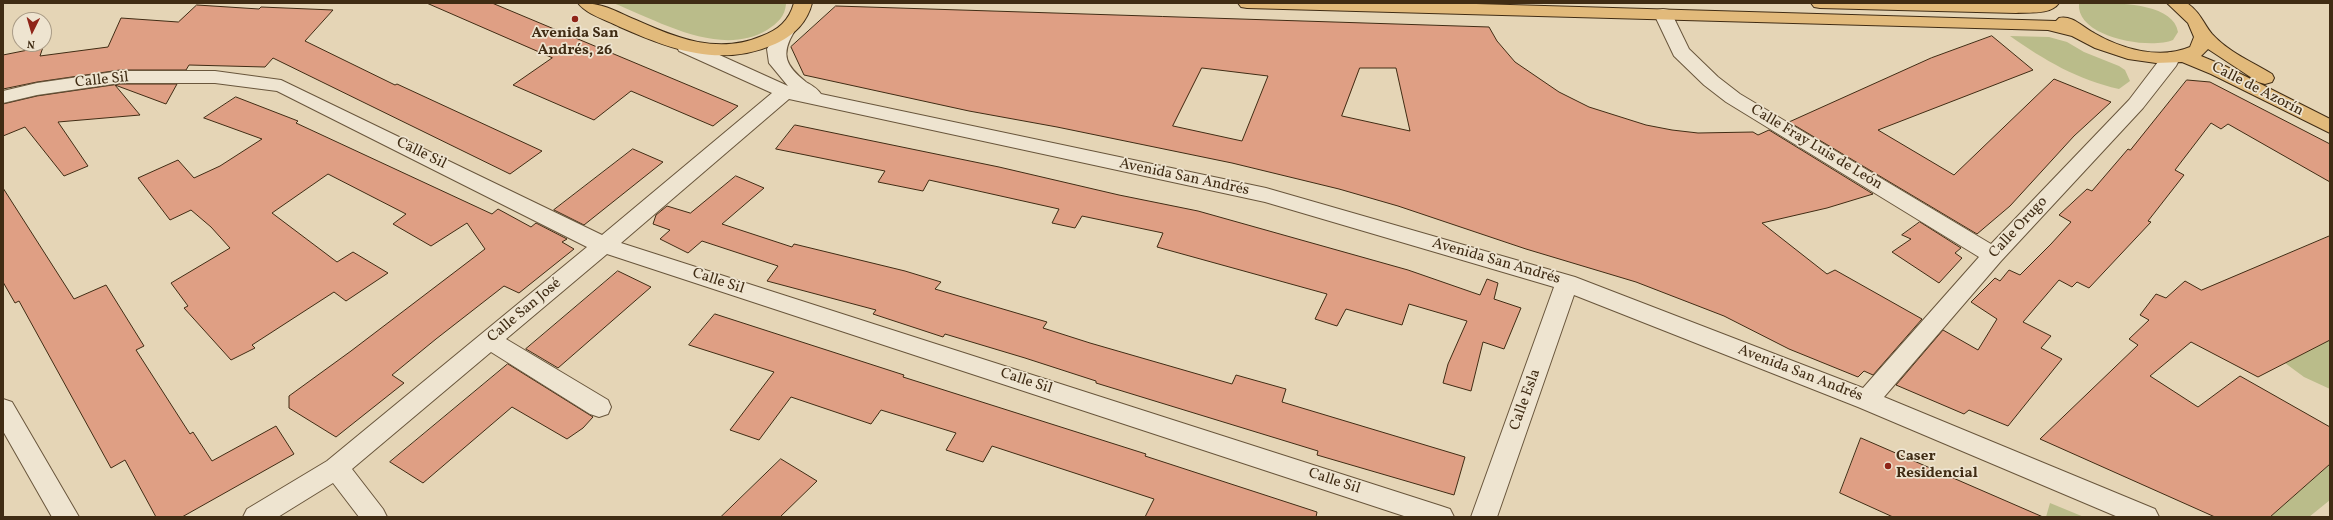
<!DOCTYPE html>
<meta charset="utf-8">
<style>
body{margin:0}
#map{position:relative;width:2333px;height:520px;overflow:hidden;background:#e5d5b6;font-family:Vollkorn,serif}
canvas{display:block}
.frame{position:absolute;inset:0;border:4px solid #402c14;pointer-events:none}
.north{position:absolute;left:12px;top:12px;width:40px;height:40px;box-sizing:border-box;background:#eee4d0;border:1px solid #a89a85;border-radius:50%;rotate:185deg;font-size:11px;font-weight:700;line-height:16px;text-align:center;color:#402c14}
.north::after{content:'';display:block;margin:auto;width:14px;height:18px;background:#8f2418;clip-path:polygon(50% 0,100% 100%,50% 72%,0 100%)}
</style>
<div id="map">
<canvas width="2333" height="520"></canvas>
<div class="frame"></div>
<div class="north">N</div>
</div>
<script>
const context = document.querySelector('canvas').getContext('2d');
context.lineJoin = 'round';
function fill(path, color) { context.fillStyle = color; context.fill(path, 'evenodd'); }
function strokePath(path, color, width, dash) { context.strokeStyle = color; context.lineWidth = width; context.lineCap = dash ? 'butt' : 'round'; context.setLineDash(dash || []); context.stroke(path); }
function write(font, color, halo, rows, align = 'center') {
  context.font = font + ' Vollkorn,serif'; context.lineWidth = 3.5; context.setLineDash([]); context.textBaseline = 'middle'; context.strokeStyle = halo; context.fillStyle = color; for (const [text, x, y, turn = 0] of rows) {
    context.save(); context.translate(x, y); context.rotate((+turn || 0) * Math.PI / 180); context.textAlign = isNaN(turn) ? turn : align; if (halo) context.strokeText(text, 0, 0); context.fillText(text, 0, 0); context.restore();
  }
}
fill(new Path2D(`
 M 613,3 L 786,3 L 786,4 C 785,16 778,23 767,30 C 720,58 659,21 613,3 Z
 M 2079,3 C 2108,3 2173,0 2178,32 L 2173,40 C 2149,50 2075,37 2079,3 Z
 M 2010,36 L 2049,37 L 2067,42 L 2084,52 L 2119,66 L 2125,70 L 2130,81 L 2119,89 C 2078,80 2044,60 2010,36 Z
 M 2330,340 L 2330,389 L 2304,377 L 2285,363 Z
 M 2330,464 L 2330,500 L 2309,517 L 2270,517 Z
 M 2050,503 L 2084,517 L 2046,517 Z`), '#babc8a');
const building = new Path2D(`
 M 427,3 L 492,3 L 738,106 L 713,126 L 631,91 L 594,120 L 513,85 L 552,58 Z
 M 197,5 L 259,9 L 261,7 L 333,10 L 305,41 L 395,85 L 397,84 L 542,151 L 510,174 L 273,58 L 265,67 L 189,65 L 186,70 L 120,70 L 37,82 L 3,89 L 3,55 L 43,47 L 40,56 L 108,47 L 121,18 L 178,22 Z
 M 836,6 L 1489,27 L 1497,41 L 1515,62 L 1559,92 L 1589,107 L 1646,125 L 1672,130 L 1698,133 L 1753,132 L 1758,135 L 1769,130 L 1873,194 L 1827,208 L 1762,223 L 1827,274 L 1835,270 L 1922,319 L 1873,375 L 1864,371 L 1858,377 L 1789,349 L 1724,316 L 1636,282 L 1526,249 L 1398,206 L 1339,189 L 1232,163 L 1057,127 L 969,111 L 804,75 L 791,47 ZM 1202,68 L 1268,76 L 1242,141 L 1173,126 ZM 1360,68 L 1396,68 L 1410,131 L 1342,116 Z
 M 1992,36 L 2033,70 L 1878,130 L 1954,175 L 2054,79 L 2111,102 L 2074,136 L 2010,206 L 1977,234 L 1789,122 L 1931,58 Z
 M 2187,80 L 2210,82 L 2330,144 L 2330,182 L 2228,124 L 2221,129 L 2211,123 L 2175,170 L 2184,175 L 2148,221 L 2151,222 L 2089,288 L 2077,282 L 2072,287 L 2059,280 L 2023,322 L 2051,336 L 2041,348 L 2062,359 L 2008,426 L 1969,410 L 1964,414 L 1896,385 L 1943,330 L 1978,350 L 1997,319 L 1971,302 L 1995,278 L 2000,281 L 2009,270 L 2020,275 L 2051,244 L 2071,222 L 2059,215 L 2087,189 L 2092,191 L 2128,149 L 2130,150 Z
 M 120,84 L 177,84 L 166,104 L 115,85 L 140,115 L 58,122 L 88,166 L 64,176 L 25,127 L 3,136 L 3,104 L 37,96 Z
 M 236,97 L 298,121 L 296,123 L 492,214 L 498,209 L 531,227 L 536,223 L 567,239 L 562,242 L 574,249 L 519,293 L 504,286 L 436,339 L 392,375 L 404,383 L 336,437 L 289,408 L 289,396 L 351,351 L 485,249 L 467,223 L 431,246 L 393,224 L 406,214 L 328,174 L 272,213 L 337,262 L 353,252 L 388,273 L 346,301 L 334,292 L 252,345 L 255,348 L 231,360 L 184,308 L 188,306 L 171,283 L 230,248 L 211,227 L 191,210 L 170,220 L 138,178 L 178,160 L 194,178 L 220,166 L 262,139 L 204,118 Z
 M 795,125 L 999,167 L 1119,195 L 1198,211 L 1408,270 L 1480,295 L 1487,279 L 1498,283 L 1494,299 L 1521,308 L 1504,349 L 1483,342 L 1471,391 L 1443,383 L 1448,364 L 1467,321 L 1409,304 L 1402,325 L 1346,309 L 1337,326 L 1315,319 L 1327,294 L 1157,247 L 1163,233 L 1082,216 L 1075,228 L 1052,223 L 1059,209 L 929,180 L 923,191 L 878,182 L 885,171 L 776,149 Z
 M 633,149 L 663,162 L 584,225 L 554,210 Z
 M 736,176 L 764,188 L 722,224 L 792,247 L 794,244 L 905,271 L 941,282 L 935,289 L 1047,322 L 1043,328 L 1090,343 L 1232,384 L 1236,375 L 1286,389 L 1282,402 L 1465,457 L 1454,495 L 1317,455 L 1318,451 L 1096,383 L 1096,381 L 1025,358 L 945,334 L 943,337 L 873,314 L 876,310 L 767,281 L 778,266 L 702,241 L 688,253 L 660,239 L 670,230 L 653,224 L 656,215 L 667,206 L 690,213 Z
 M 3,188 L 74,299 L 106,285 L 144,346 L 136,350 L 190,434 L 193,432 L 212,461 L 276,426 L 294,454 L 182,517 L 156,517 L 125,460 L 111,468 L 19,301 L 15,303 L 3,282 Z
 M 1920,222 L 1961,248 L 1955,253 L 1962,258 L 1939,283 L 1892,252 L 1911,239 L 1902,235 Z
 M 2330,236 L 2330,340 L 2258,377 L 2191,342 L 2150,376 L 2198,407 L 2240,376 L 2330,427 L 2330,464 L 2270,517 L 2215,517 L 2040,439 L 2138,345 L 2129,339 L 2149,320 L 2140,315 L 2156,294 L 2166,298 L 2185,281 L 2201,290 Z
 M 618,271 L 651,287 L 558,368 L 526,349 Z
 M 715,314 L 904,375 L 903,377 L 1146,454 L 1145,456 L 1317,512 L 1316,517 L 1145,517 L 1154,499 L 992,446 L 983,462 L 946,450 L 956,433 L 881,410 L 871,424 L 791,397 L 759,440 L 730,430 L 774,372 L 689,345 Z
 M 508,364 L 593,417 L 583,428 L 567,439 L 512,407 L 423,483 L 390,462 Z
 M 1861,438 L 2043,517 L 1893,517 L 1840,493 Z
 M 781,459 L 817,481 L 780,517 L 721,517 Z`);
fill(building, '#df9f84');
strokePath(building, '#402c14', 1);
const minor = new Path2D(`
 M 1663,9 L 1669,10 L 1672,14 L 1689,49 L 1718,77 L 1740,94 L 1991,244 L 2129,100 L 2164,54 L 2171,52 L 2178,54 L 2180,58 L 2176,66 L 2143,108 L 2001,261 L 1884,397 L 2155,509 L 2159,517 L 2118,517 L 1858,407 L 1574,295 L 1497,517 L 1471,517 L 1554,287 L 1265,202 L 789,99 L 621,243 L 1441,506 L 1450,509 L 1454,517 L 1407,517 L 607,254 L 506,339 L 608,400 L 611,407 L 608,414 L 599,417 L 590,414 L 491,352 L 352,469 L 383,509 L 387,517 L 359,517 L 333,483 L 278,517 L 243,517 L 247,509 L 327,461 L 587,247 L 277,91 L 215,83 L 120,83 L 37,95 L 3,103 L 3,91 L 37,83 L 120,71 L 215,71 L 281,80 L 602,235 L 772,93 L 679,51 L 677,47 L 679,43 L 686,41 L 693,43 L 788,86 L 769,63 L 767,49 L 779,28 L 791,28 L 794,32 C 780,55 786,66 806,82 C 811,85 817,88 821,94 L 1266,188 L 1575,277 L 1863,388 L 1979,257 L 1726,102 L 1704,85 L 1674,56 L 1654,14 L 1657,10 Z
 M 3,399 L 12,402 L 79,517 L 52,517 L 3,431 Z`);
const major = new Path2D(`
 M 578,3 C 603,3 613,10 636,20 C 676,38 718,55 762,36 C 778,30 789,21 794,3 L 812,3 C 807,23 793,36 775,44 C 720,68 672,50 620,27 C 607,20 587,15 578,3 Z
 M 1238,3 L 1442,3 L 2056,21 L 2059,18 C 2073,15 2082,27 2094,33 C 2121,49 2160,60 2190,47 L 2194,37 L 2188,23 L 2167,3 L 2187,3 C 2201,13 2203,23 2212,34 C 2227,51 2252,62 2272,74 L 2274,78 L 2272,82 L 2265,84 L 2258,82 L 2208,49 L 2201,56 L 2225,66 L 2330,119 L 2330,133 L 2211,74 L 2182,62 L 2156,63 L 2128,59 L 2095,48 L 2072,36 L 2048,30 L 1247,8 L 1241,7 Z
 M 1811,3 L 2059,3 C 2051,15 2029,12 2016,13 L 1820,8 L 1814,7 Z`);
strokePath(minor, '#69563c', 2);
strokePath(major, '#402c14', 2);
fill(minor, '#eee4d0');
fill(major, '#e2ba7b');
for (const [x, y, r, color] of [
 [575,19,4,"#8f2418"],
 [1888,466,4,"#8f2418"]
]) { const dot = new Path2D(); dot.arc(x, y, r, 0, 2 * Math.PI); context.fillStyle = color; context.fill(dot); strokePath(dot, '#eee4d0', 1.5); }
write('bold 15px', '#402c14', '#eee4d0', [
 ["Avenida San",575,34],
 ["Andrés, 26",575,51],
 ["Caser",1896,457,"left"],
 ["Residencial",1896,474,"left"]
]);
write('15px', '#402c14', '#eee4d0', [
 ["Calle Sil",102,81,-6],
 ["Calle de Azorín",2257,90,27],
 ["Calle Fray Luis de León",1816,148,31],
 ["Calle Sil",421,154,26],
 ["Avenida San Andrés",1184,178,12],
 ["Calle Orugo",2019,228,-47],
 ["Avenida San Andrés",1496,262,16],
 ["Calle Sil",718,282,18],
 ["Calle San José",525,311,-40],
 ["Avenida San Andrés",1800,374,21],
 ["Calle Sil",1026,382,18],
 ["Calle Esla",1526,400,-70],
 ["Calle Sil",1334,482,18]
]);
</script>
